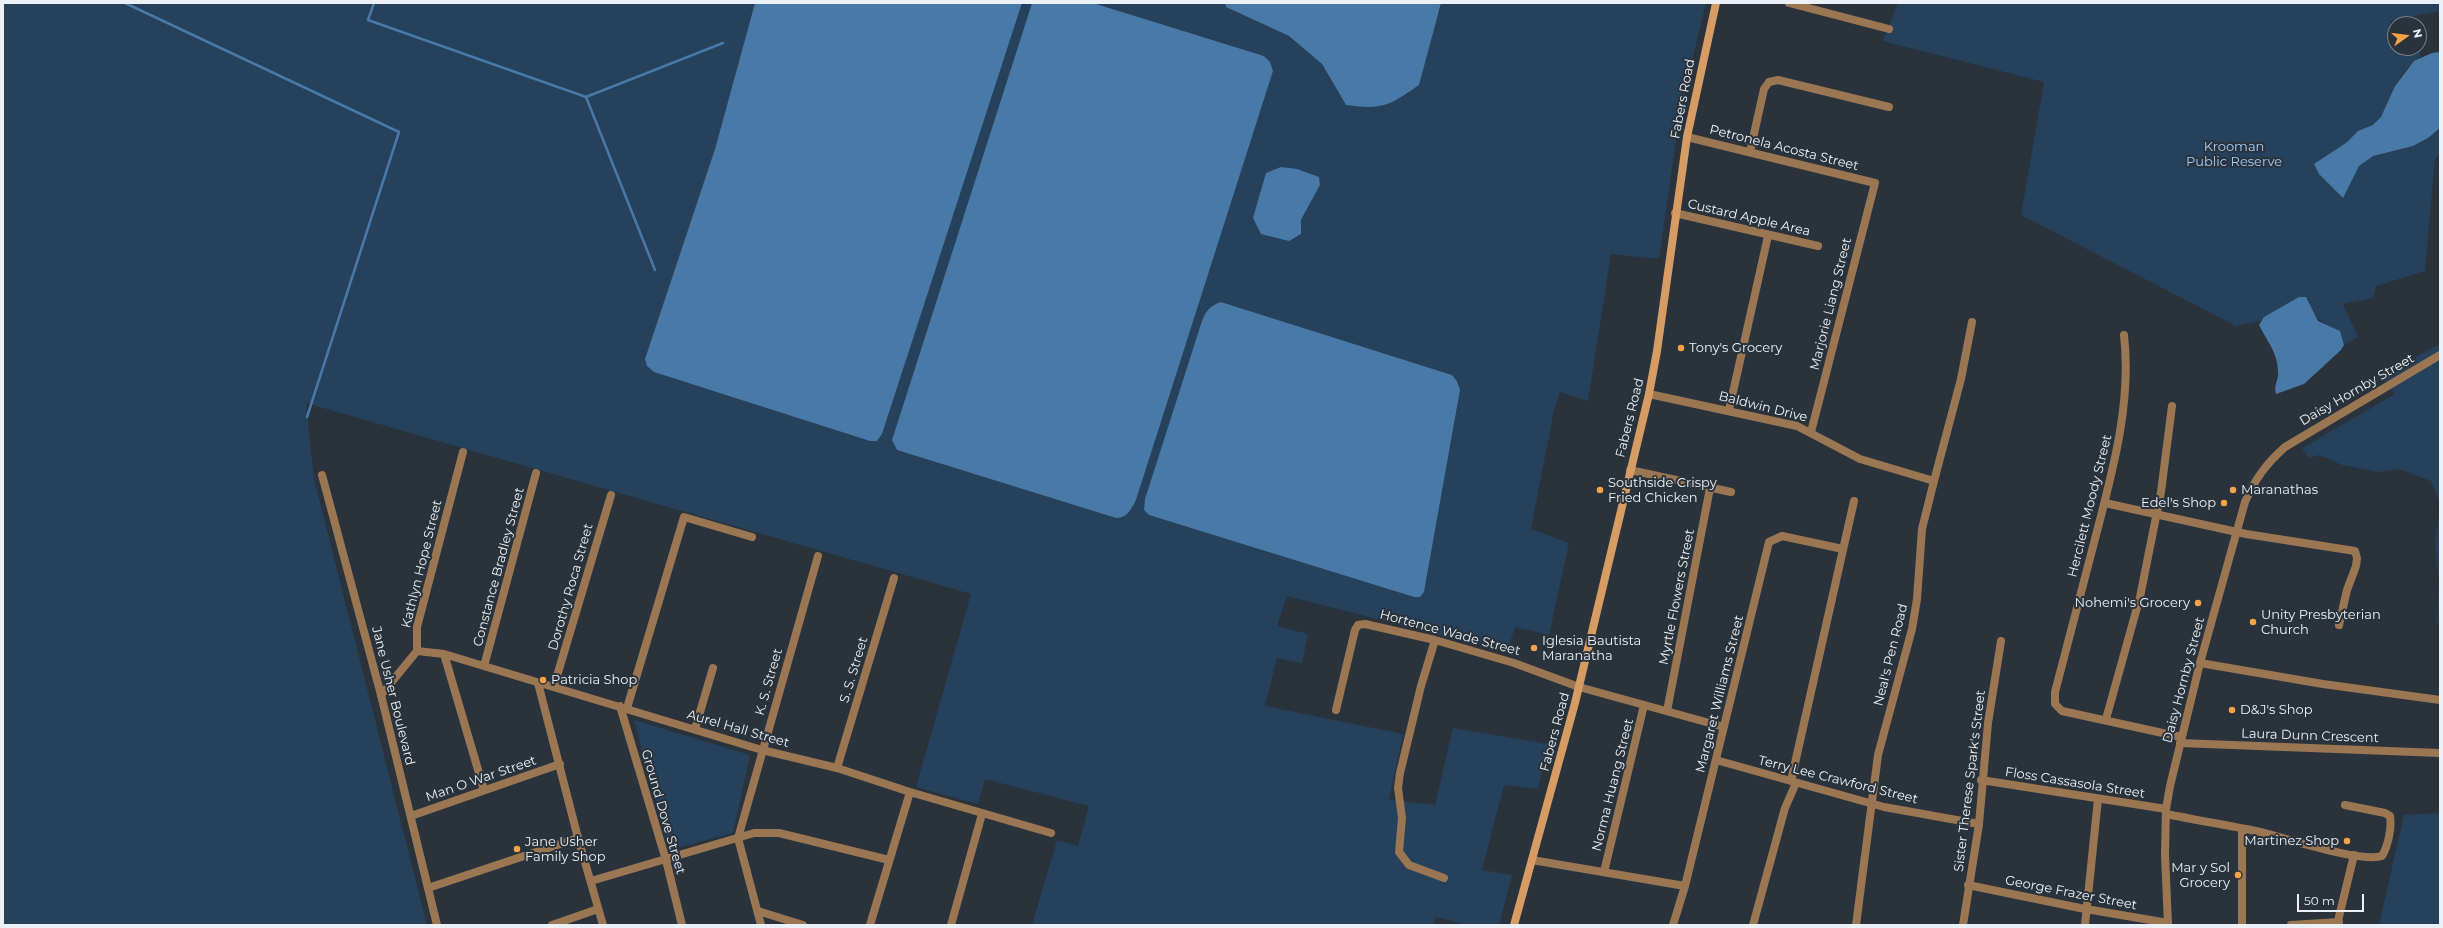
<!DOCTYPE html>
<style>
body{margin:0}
#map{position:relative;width:2443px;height:928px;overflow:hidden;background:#2a333c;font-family:Montserrat,sans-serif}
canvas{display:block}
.frame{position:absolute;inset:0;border:4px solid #ebf1f7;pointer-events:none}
.north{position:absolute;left:2387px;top:16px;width:40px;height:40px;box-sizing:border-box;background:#2a333c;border:1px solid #777f87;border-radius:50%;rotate:76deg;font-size:11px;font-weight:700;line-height:16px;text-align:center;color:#ebf1f7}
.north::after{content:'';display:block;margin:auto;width:14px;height:18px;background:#f6a247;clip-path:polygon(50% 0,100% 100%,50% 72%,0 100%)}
.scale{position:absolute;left:2297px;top:894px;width:67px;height:18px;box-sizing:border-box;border:2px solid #ebf1f7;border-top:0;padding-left:5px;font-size:12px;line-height:14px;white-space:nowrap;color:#ebf1f7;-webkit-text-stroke:3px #2a333c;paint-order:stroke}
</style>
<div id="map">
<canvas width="2443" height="928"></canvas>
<div class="frame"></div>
<div class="north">N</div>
<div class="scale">50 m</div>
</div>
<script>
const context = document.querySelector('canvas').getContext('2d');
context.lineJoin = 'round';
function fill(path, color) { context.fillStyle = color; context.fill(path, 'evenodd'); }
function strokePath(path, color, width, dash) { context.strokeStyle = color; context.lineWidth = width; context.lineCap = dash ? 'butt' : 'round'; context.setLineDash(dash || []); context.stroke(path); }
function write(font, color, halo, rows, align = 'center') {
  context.font = font + ' Montserrat,sans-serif'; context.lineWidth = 4; context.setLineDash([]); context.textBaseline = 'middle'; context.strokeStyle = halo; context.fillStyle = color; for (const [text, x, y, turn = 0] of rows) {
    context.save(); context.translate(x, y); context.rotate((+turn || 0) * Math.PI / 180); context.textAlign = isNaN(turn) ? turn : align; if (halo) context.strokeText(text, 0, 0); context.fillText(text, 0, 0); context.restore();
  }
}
fill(new Path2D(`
 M 3,3 L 755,3 L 715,149 L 645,359 L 654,372 L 877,441 L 882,434 L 1022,3 L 1032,3 L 892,440 L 897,450 L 1116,518 C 1127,518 1131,510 1136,500 L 1273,71 L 1264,56 L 1093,3 L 1225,3 L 1226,7 L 1289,36 L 1322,64 L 1346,105 L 1440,10 L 1441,3 L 1706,3 L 1681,106 L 1659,259 L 1611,254 L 1588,401 L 1560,392 L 1554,410 L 1531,529 L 1569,543 L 1549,635 L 1515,627 L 1507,652 L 1287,596 L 1277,626 L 1308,634 L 1302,663 L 1277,658 L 1265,706 L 1403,734 L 1389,800 L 1435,805 L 1453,728 L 1548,744 L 1538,789 L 1504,785 L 1482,870 L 1512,875 L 1499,925 L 1467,925 L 1436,917 L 1433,925 L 1032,925 L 1057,840 L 1078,846 L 1089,806 L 985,779 L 978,804 L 916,787 L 971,594 L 306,403 L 314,479 L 427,925 L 3,925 ZM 1267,173 L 1319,177 L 1320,185 L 1301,221 L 1262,192 ZM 1221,302 L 1452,375 L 1458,381 L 1460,390 L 1424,592 L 1420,597 L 1414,597 L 1150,515 Z
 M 1898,3 L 2440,3 L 2440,11 L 2390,21 L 2390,47 L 2395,45 L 2395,48 L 2417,48 L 2421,57 C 2385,82 2387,112 2386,152 C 2407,149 2424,142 2440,128 L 2440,154 L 2435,159 L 2425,271 L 2376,286 L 2373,298 L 2343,304 L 2358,337 L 2344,345 C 2342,324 2318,328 2313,310 L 2236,326 L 2021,215 L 2044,82 L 1883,41 Z
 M 2440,344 L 2440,503 L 2431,481 L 2399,469 L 2379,472 L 2342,465 L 2319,455 L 2309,458 L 2302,448 L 2395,394 L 2381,376 Z
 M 2440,511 L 2440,623 L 2437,622 L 2439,580 L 2435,543 Z
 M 634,720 L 750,755 L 733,833 L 669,850 Z
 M 2440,813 L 2440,925 L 2379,925 L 2404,815 Z`), '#26415b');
fill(new Path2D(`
 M 755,3 L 1022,3 L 882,434 L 877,441 L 870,441 L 654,372 L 647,366 L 645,359 L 715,149 Z
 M 1032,3 L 1093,3 L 1264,56 L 1270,62 L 1273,71 L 1136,500 C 1131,510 1127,518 1116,518 L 897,450 L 892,440 Z
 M 1225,3 L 1441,3 L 1419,85 C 1389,106 1382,110 1346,105 L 1322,64 L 1289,36 L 1226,7 Z
 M 2440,52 L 2440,128 L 2428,138 L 2413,146 L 2373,156 L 2359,166 L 2343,198 L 2319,174 L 2314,164 L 2346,143 L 2358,131 L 2373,125 L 2381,117 L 2395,86 L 2414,61 L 2432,53 Z
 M 1281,167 L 1297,169 L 1319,177 L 1320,185 L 1301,220 L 1301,234 L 1289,241 L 1261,234 L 1253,218 L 1266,173 Z
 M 2299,297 L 2306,297 L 2318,321 L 2340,331 L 2344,345 L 2341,350 L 2304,384 L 2276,394 C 2273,385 2279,380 2278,372 C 2278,353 2267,341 2259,325 L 2264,317 Z
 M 1221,302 L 1452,375 L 1457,381 L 1460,390 L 1424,592 L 1420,597 L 1414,597 L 1149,515 L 1144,510 L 1145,499 L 1201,324 C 1205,312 1209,306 1221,302 Z`), '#4879a7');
strokePath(new Path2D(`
 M 125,3 L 399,132 L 307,417
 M 374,3 L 368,20 L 586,97 L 723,43
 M 586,97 L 655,270`), '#4879a7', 2.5);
strokePath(new Path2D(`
 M 1789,3 L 1889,29
 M 1687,137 L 1875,183 L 1811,432
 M 1750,152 L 1764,89 L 1769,82 L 1778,80 L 1889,107
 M 1675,213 L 1818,246
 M 2124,335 C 2132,404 2112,473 2095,539 C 2082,590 2068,641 2055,692 L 2055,704 L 2062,711 L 2181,737
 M 1729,410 L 1768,236
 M 1630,470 L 1731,492
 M 322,475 L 381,695
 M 1934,481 L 1961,379 L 1972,322
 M 2105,503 L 2246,534 L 2355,551 L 2357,558 L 2356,566 L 2347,590 L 2339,625
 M 1435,640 L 1421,686 L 1400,773 L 1398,788 L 1402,818 L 1399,852 L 1409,865 L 1444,878
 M 417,651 L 444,654 L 762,750 L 837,768 L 910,792 L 1051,833
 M 417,651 L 417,627 L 463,452
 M 444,654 L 484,790
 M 2200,663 L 2323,684 L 2440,700
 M 484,666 L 536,473
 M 538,683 L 578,838 L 603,925
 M 554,686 L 611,495
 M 381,695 L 417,651
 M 620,706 L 666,860 L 682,925
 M 627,708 L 684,517 L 752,537
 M 1336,710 L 1355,630 L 1358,625 L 1365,624 L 1435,640 L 1514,663 L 1579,687 L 1724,727
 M 1667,711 L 1710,488
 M 2106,719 L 2140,597 L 2161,492 L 2172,406
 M 695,729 L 713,668
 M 2180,743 L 2440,753
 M 1716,760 L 1884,807 L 1979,824
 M 837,768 L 894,578
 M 1981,780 L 2166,809
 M 1791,781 L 1854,501
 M 2166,814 C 2196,820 2226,825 2256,831 C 2283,837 2360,863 2382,856 C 2388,846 2392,828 2390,816 L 2385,813 L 2345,805
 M 411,816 L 560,764
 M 2242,829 L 2242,925
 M 1532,860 L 1685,886
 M 1604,872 L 1644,705
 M 591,881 L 754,833 L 779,833 L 889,860
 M 1968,885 L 2080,908 L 2168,923
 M 428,888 L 578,838
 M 758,911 L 803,925
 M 552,925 L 598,909
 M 761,925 L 738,838 L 818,556
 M 870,925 L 910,792
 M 951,925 L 982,814
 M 1673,925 L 1685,886 L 1769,542 L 1782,536 L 1843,549
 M 1753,925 L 1785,808 L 1796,783
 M 1963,925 L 1979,824 L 1988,723 L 2001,641
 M 2085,925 L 2098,799
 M 2291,925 L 2339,922
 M 2337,925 L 2354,855`), '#9b7653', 8);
strokePath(new Path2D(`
 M 1649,394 L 1797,426 L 1860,459 L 1934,481 L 1922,529 L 1917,599 L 1912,629 L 1878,755 L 1856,925
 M 381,695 L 437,925
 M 2168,925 L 2165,854 L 2166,809 L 2170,786 L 2200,663 L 2245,502 C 2255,479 2266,464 2285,447 L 2440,355`), '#9b7653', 8);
strokePath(new Path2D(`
 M 1514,925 L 1575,703 L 1649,394 L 1657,351 L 1687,137 L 1716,3`), '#d79c63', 8);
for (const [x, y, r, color] of [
 [1681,348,4,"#f6a247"],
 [1600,490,4,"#f6a247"],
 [2233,490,4,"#f6a247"],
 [2224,503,4,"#f6a247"],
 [2198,603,4,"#f6a247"],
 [2253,622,4,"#f6a247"],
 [1534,648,4,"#f6a247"],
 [543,680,4,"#f6a247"],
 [2232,710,4,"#f6a247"],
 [2347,841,4,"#f6a247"],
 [517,849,4,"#f6a247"],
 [2238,875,4,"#f6a247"]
]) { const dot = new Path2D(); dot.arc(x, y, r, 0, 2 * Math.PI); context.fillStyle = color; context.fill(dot); strokePath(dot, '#2a333c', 1.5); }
write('13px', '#ebf1f7', '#2a333c', [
 ["Fabers Road",1683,99,-79],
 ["Petronela Acosta Street",1784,148,14],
 ["Custard Apple Area",1749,218,13],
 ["Marjorie Liang Street",1831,304,-76],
 ["Daisy Hornby Street",2357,390,-30],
 ["Baldwin Drive",1763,407,14],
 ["Fabers Road",1630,418,-76],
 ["Hercilett Moody Street",2090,506,-76],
 ["Kathlyn Hope Street",422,564,-76],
 ["Constance Bradley Street",499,567,-75],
 ["Dorothy Roca Street",571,587,-74],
 ["Myrtle Flowers Street",1677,597,-79],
 ["Hortence Wade Street",1450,633,15],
 ["Neal's Pen Road",1891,655,-76],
 ["S. S. Street",854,670,-73],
 ["Daisy Hornby Street",2184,680,-75],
 ["K. S. Street",769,682,-74],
 ["Margaret Williams Street",1720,694,-76],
 ["Jane Usher Boulevard",393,696,76],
 ["Aurel Hall Street",738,729,16],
 ["Fabers Road",1555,732,-75],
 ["Laura Dunn Crescent",2310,736,2],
 ["Man O War Street",481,779,-19],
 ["Terry Lee Crawford Street",1838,780,14],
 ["Sister Therese Spark's Street",1970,781,-83],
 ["Floss Cassasola Street",2075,783,9],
 ["Norma Huang Street",1613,785,-76],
 ["Ground Dove Street",663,812,74],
 ["George Frazer Street",2071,893,11]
]);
write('13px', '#a5cef7', '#2a333c', [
 ["Krooman",2234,147],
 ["Public Reserve",2234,162]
]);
write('13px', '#ebf1f7', '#2a333c', [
 ["Tony's Grocery",1689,348],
 ["Southside Crispy",1608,483],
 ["Fried Chicken",1608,498],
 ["Maranathas",2241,490],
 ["Edel's Shop",2216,503,"right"],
 ["Nohemi's Grocery",2190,603,"right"],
 ["Unity Presbyterian",2261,615],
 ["Church",2261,630],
 ["Iglesia Bautista",1542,641],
 ["Maranatha",1542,656],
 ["Patricia Shop",551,680],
 ["D&J's Shop",2240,710],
 ["Martinez Shop",2339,841,"right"],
 ["Jane Usher",525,842],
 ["Family Shop",525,857],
 ["Mar y Sol",2230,868,"right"],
 ["Grocery",2230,883,"right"]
], 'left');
</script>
